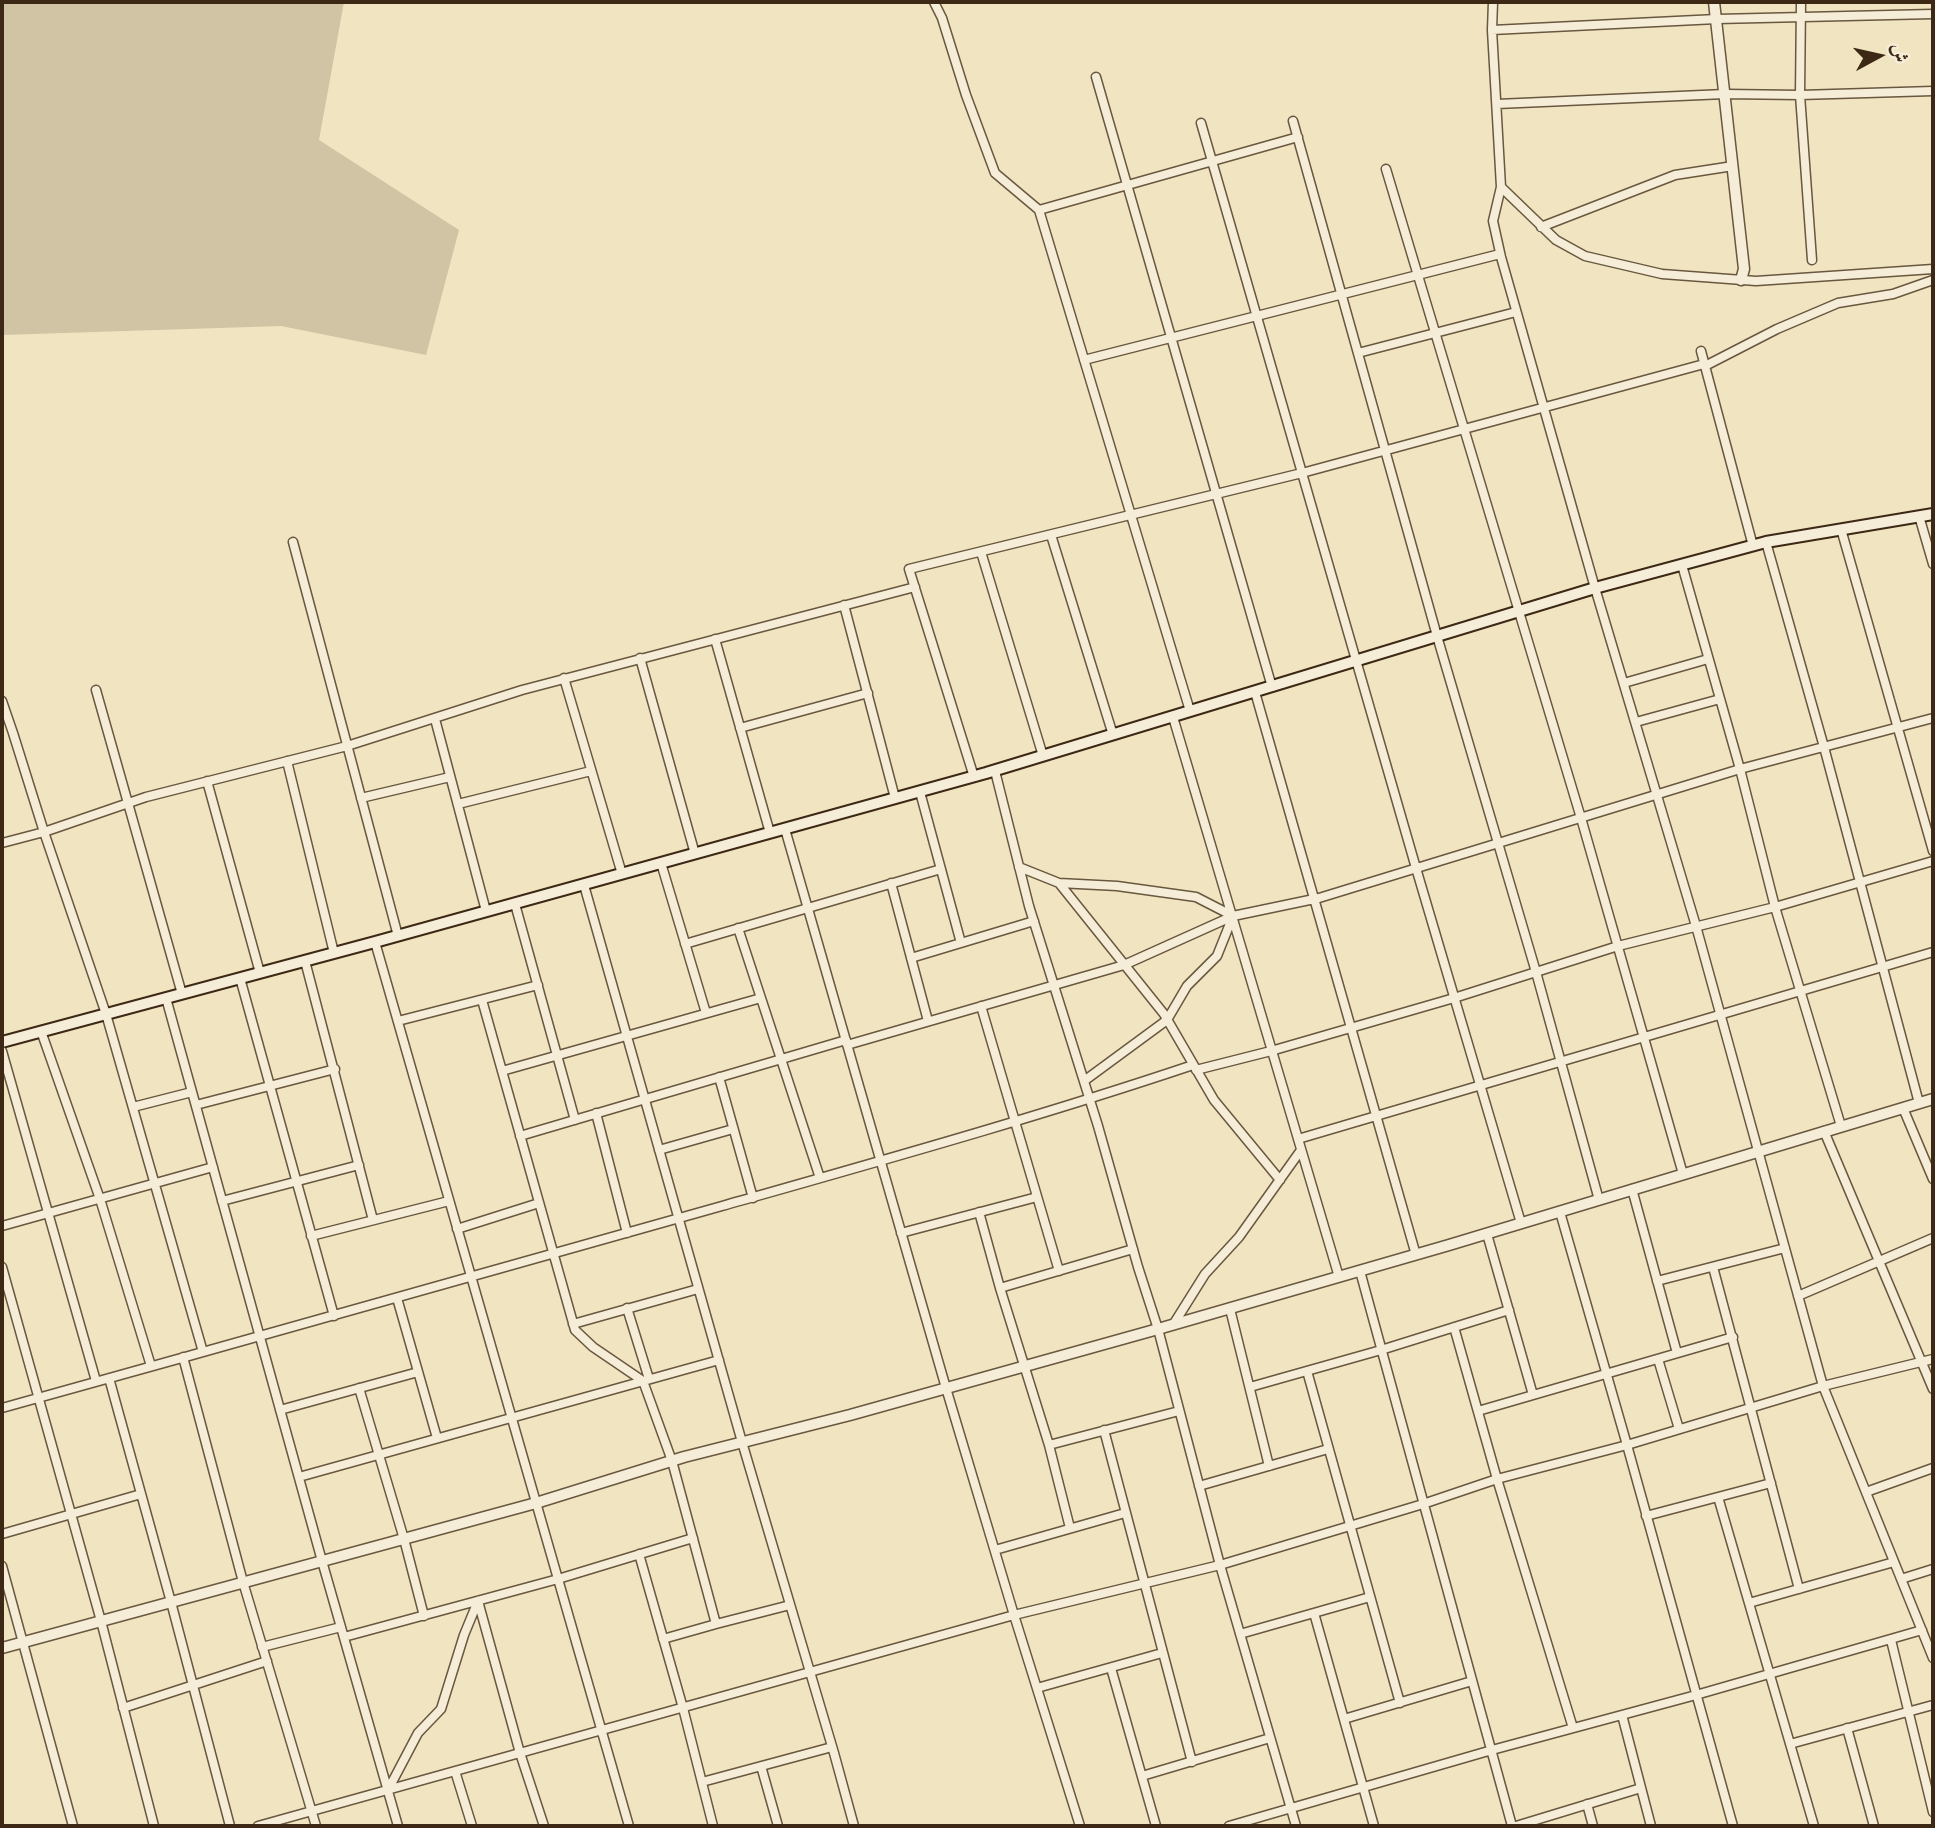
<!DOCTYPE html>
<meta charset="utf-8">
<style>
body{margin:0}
#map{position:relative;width:1935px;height:1828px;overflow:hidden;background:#f0e4c1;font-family:"Libre Caslon Text",Amiri,serif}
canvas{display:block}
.frame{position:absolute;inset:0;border:4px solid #3c2814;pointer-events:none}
.north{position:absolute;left:1844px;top:21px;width:70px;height:70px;-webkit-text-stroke:5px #f5edd7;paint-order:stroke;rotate:82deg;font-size:19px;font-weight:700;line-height:28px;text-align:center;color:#3c2814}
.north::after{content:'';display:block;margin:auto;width:24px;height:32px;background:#3c2814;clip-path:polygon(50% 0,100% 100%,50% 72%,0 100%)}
</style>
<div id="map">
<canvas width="1935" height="1828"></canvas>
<div class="frame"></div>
<div class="north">ش</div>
</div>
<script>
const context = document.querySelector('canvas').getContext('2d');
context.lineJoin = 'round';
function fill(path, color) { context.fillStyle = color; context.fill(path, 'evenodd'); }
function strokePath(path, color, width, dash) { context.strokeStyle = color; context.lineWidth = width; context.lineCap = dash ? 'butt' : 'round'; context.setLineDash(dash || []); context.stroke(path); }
fill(new Path2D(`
 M 2,2 L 344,2 L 319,140 L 459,230 L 426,355 L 281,326 L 2,335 Z`), '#d1c4a4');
const minor = new Path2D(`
 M 934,2 L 942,18 L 966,95 L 995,173 L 1039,210 L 1190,711
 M 1493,2 L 1492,30 L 1501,187 L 1493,221 L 1501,257 L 1595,588 L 1696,926 L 1823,1386 L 1933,1658
 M 1801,2 L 1800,95 L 1812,260
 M 1492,30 L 1717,19 L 1933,14
 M 1096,77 L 1272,687
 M 1497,104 L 1725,94 L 1800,95 L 1933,91
 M 1293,121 L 1437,636 L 1536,972 L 1599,1200
 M 1201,123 L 1416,868 L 1521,1223
 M 1386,169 L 1581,818 L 1683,1174
 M 1501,187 L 1556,240 L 1585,256 L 1662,274 L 1756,281 L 1933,269
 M 1039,210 L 1298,137
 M 1541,227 L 1675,175 L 1733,166
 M 1701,351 L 1753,546
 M 1358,353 L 1516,312
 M 1084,360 L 1500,254
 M 1705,366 L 1777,329 L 1838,303 L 1893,294 L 1933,280
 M 1919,516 L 1933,564
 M 1841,529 L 1933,851
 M 1051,535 L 1113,735
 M 293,542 L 398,936
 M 1766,542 L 1824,747 L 1919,1103
 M 981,552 L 1043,756
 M 1682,565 L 1740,769 L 1775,907 L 1841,1126
 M 844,605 L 895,798
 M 715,639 L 770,833
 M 640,658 L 695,854
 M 564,678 L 622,874
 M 1624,683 L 1708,659
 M 96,690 L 182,994
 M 1255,692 L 1416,1255
 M 2,701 L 13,733 L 44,832 L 106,1014 L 203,1352
 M 1173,717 C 1229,903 1283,1090 1339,1277
 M 435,719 L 486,911
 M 1636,722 L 1720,699
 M 740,728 L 868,693
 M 287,761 L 334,953
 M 995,771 L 1029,906 L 1098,1126 L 1138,1267 L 1158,1329 L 1220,1565 L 1296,1826
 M 974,777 L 909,569 L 1302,473 L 1704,364
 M 207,781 L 260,973
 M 920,792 L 961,943
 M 361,798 L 450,777
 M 458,804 L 591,771
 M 785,829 L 946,1388 L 1014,1615 L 1080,1826
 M 2,843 L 44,832 L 146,797 L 347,746 L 522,690 L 915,587
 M 661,863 L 706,1013
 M 1019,867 L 1059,883 L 1164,1014 L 1214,1100 L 1280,1180
 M 891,883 L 928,1021
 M 1059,883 L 1117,886 L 1196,897 L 1233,916 L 1217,956 L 1187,986 L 1167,1020 L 1084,1081
 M 584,885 L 742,1442 L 834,1753 L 854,1826
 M 515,904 L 575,1120
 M 738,928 L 820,1178
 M 375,942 L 629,1826
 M 685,944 L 941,869
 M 911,958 L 1034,921
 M 305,961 L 373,1220
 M 240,978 L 334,1316
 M 166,998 L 322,1561 L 398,1826
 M 482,1000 L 575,1330 L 593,1347 L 643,1381 L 672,1461 L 716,1624
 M 981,1006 L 1059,1271
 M 398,1021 L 538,985
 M 41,1031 L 100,1199 L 151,1366
 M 847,1045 L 1124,965 L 1233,916 L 1319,898 L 1740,769 L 1933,718
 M 2,1051 L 96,1381
 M 1196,1070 L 1271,1051 L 1454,998 L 1618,946 L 1775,907 L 1933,861
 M 502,1071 L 761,998
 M 719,1077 L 753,1198
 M 196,1105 L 335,1069
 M 133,1107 L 192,1092
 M 1903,1108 L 1933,1179
 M 596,1113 L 627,1233
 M 1824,1131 L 1933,1389
 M 520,1136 L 846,1040
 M 1298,1139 L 1933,952
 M 659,1150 L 733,1129
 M 1632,1189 L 1677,1353
 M 222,1201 L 359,1165
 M 979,1212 L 1000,1288 L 1049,1445 L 1070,1528
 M 1560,1212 L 1627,1445 L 1733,1826
 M 2,1226 L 213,1167
 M 457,1229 L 539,1203
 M 901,1233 L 1037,1197
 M 1487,1234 L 1533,1395
 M 311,1236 L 449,1201
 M 2,1267 L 101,1621 L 154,1826
 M 1713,1267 L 1799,1589
 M 1360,1271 L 1512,1826
 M 1657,1281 L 1785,1248
 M 1000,1288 L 1133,1249
 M 1798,1296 L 1933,1238
 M 397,1298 L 437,1438
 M 627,1308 L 649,1379
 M 1230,1309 L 1269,1466
 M 573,1324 L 698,1289
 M 1173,1325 L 1205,1274 L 1239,1237 L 1301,1150
 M 1454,1327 L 1497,1479 L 1573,1728
 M 183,1357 L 243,1582 L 316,1826
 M 1658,1359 L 1679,1429
 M 1307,1371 L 1400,1703
 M 109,1378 L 171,1602 L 230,1826
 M 1250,1387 L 1381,1350 L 1509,1310
 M 359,1388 L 404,1539 L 424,1616
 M 2,1408 C 242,1341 482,1275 722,1206 C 880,1161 1038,1117 1193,1065
 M 280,1410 L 418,1372
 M 1478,1411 L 1733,1337
 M 1104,1430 L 1192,1762
 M 1049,1445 L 1179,1411
 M 299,1477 L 719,1360
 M 1199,1486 L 1328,1449
 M 1866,1492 L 1933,1468
 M 1718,1497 L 1814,1826
 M 1646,1516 L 1771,1483
 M 2,1534 L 141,1494
 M 995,1550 L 1125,1513
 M 639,1554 L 683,1708 L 713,1826
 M 2,1566 L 73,1826
 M 1901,1579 L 1933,1569
 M 1749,1603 L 1894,1562
 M 1314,1613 L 1374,1826
 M 1240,1634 L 1370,1597
 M 344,1637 L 558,1579 L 693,1538
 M 663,1639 L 716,1624 L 790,1605
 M 1891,1640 L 1933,1812
 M 262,1647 L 341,1627
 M 1111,1668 L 1156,1826
 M 1037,1688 L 1162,1653
 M 123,1708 L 267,1661
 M 1622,1715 L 1651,1826
 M 1344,1719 L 1472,1681
 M 1847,1728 L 1874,1826
 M 1790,1744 L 1933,1705
 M 761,1766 L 778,1826
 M 455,1771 L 472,1826
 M 1142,1776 L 1270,1738
 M 702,1782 L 832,1747
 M 388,1790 L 418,1733 L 441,1709 L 464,1635 L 478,1601 L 520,1753 L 544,1826
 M 1587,1804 L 1593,1826
 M 258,1826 L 1014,1615 L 1220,1565 L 1423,1504 L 1497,1479 L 1627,1445 L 1823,1386 L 1933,1359
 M 1229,1826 L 1492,1750 L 1696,1695 L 1922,1630
 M 1516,1826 L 1641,1788`);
const tertiary = new Path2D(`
 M 1714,2 L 1744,269 L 1741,280
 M 2,1648 L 536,1503 L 684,1457 L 850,1415 L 1158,1329 L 1449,1245 L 1933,1099`);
const secondary = new Path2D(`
 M 2,1042 L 375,942 L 986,773 L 1595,588 L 1766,542 L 1933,514`);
strokePath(minor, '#69573f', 11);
strokePath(tertiary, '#69573f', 13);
strokePath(secondary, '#3c2814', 14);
strokePath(minor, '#f5edd7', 8);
strokePath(tertiary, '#f5edd7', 10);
strokePath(secondary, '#f5edd7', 10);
</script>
